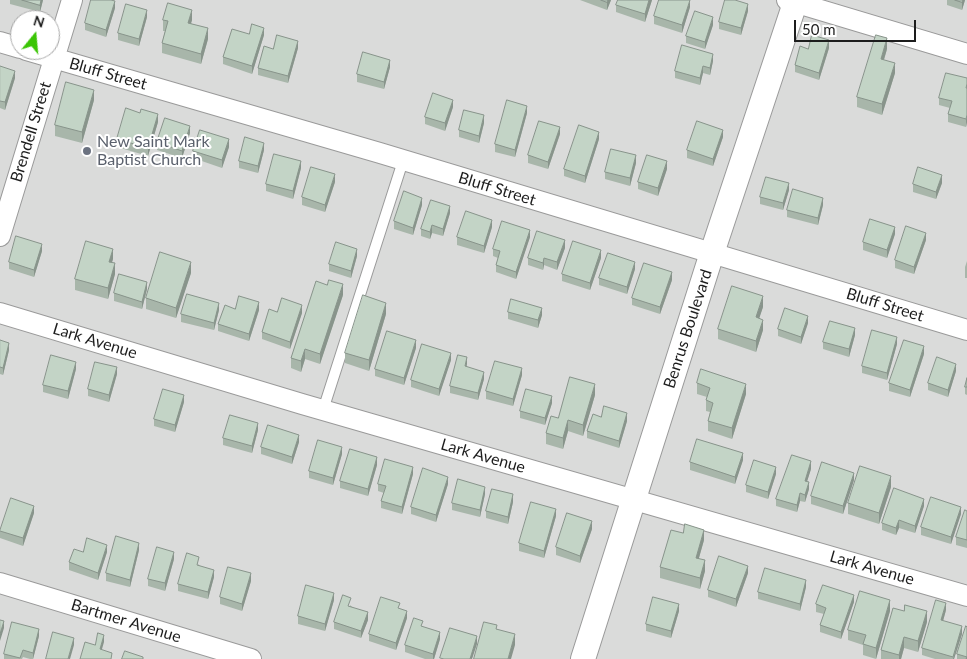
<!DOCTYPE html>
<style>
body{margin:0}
#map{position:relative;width:967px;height:659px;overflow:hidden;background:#e3eee7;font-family:Lato,sans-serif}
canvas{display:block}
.north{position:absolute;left:10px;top:10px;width:50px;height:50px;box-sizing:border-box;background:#fff;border:1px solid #a5a5a5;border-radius:50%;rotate:17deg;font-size:14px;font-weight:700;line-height:20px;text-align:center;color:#1d1d1d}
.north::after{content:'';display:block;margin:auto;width:18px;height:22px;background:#3bc505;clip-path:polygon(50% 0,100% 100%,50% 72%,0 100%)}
.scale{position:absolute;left:794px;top:20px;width:122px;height:22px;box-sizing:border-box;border:2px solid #1d1d1d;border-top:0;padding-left:6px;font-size:15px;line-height:18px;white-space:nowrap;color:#1d1d1d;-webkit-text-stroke:4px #fff;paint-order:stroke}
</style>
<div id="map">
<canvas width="967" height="659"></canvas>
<div class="north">N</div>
<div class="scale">50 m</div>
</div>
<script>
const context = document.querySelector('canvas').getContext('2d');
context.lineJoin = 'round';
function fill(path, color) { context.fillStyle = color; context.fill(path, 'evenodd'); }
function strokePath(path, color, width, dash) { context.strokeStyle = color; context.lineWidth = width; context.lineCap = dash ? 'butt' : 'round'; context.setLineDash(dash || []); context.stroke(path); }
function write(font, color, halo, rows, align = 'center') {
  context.font = font + ' Lato,sans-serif'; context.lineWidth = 4; context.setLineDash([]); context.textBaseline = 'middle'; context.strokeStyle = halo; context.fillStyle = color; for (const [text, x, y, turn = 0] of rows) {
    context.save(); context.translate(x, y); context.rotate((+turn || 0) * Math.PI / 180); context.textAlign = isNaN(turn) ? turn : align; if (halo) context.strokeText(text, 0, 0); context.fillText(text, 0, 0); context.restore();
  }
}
fill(new Path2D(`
 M 0,0 L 967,0 L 967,659 L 0,659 ZM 20,20 L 50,20 L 50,50 L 20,50 Z`), '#dadbda');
const service = new Path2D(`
 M 323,410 L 403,161`);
const minor = new Path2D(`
 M 787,0 L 967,54
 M 0,42 L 20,48
 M 26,50 L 380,153 L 967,330
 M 0,236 L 72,0
 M 0,313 L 302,404 L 967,596
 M 0,583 L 251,659`);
const tertiary = new Path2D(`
 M 583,659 L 712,253 L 796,0`);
strokePath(service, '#9a9a9a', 12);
strokePath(minor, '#9a9a9a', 22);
strokePath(tertiary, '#9a9a9a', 26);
strokePath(service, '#fff', 10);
strokePath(minor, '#fff', 20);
strokePath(tertiary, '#fff', 24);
fill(new Path2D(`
 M 10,0 L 43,0 L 40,12 L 10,4 Z
 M 580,0 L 611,0 L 607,10 Z
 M 652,0 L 645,22 L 616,12 L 616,5 Z
 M 947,0 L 965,0 L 962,10 L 947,5 Z
 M 690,7 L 682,33 L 654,24 L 654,16 Z
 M 115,8 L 106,37 L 85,30 L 85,23 Z
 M 748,11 L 741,35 L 719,29 L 719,22 Z
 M 147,17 L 139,46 L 118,40 L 118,33 Z
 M 163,20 L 192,20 L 191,23 L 208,39 L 201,64 L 162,53 L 162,43 L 165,31 L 163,31 Z
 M 713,25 L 705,49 L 686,43 L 686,36 Z
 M 249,34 L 264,35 L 252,74 L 223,64 L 223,57 Z
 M 298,48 L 288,83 L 258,75 L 258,68 L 273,49 Z
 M 829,48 L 819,80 L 795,72 L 795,65 Z
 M 887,49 L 884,60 L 895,73 L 882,115 L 857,107 L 857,97 Z
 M 713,61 L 710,75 L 703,73 L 700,85 L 675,78 L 675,71 Z
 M 0,66 L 15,78 L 5,110 L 0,108 Z
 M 390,67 L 384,89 L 357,82 L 357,74 Z
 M 967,78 L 967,122 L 966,127 L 948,122 L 948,114 L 950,108 L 939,105 L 939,98 Z
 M 94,100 L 82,143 L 55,136 L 55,125 Z
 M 453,107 L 445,131 L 425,124 L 425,117 Z
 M 527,113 L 515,157 L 495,152 L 495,144 Z
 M 158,122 L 148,156 L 117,147 L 117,139 Z
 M 484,123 L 479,143 L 459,137 L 459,130 Z
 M 190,133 L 182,158 L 157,150 L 157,142 Z
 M 560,134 L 548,169 L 528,163 L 528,155 Z
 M 723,137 L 713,166 L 687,158 L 687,150 Z
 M 599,139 L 585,183 L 564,176 L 564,169 Z
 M 229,147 L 222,168 L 193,158 L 193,151 Z
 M 264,150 L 258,173 L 239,168 L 239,161 Z
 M 636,163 L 630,186 L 605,179 L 605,172 Z
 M 301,168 L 293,199 L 266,191 L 266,184 Z
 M 667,169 L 658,196 L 638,189 L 638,182 Z
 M 335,182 L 325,212 L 302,205 L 302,197 Z
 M 942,183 L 936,199 L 913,192 L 913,184 Z
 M 789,190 L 783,210 L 760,204 L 760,197 Z
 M 422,205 L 413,235 L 394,229 L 394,221 Z
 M 823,205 L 818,225 L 787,217 L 787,210 Z
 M 450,213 L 443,236 L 432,233 L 430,239 L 421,236 L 421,229 Z
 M 492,227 L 484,253 L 457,245 L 457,237 Z
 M 895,234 L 887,258 L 863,250 L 863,242 Z
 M 530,237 L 516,279 L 496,272 L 496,265 L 498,258 L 493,256 L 493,249 Z
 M 926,240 L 914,274 L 895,268 L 895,260 Z
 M 565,248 L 557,270 L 544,265 L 543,270 L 528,265 L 528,258 Z
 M 42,251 L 34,277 L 9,269 L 9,262 Z
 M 357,256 L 351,278 L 329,271 L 329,264 Z
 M 601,258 L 590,290 L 562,281 L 562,274 Z
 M 113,259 L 112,262 L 115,274 L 108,299 L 75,290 L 75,279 Z
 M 967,261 L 967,278 L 965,278 L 965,267 Z
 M 635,269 L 627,294 L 599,285 L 599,278 Z
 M 191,273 L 176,318 L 146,309 L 146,298 Z
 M 672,280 L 660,314 L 632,305 L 632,298 Z
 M 147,289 L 142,309 L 114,301 L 114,293 Z
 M 343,295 L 320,364 L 305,359 L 301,372 L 291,368 L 291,358 Z
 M 763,307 L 759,318 L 763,330 L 756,352 L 718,339 L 718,329 Z
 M 235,309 L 259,310 L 249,341 L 218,331 L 218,324 Z
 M 219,310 L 214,330 L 181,322 L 181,314 Z
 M 277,312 L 302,313 L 290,349 L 262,339 L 262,332 Z
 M 508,312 L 542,315 L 538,328 L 508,319 Z
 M 386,314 L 369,371 L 345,363 L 345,353 Z
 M 808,323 L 801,344 L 778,336 L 778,329 Z
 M 855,335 L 849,357 L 823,349 L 823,342 Z
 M 0,340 L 9,350 L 3,375 L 0,374 Z
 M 897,344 L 887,380 L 862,373 L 862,366 Z
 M 416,348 L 404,385 L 375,376 L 375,369 Z
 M 924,354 L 910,397 L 889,391 L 889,383 Z
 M 451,360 L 439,396 L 411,387 L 411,380 Z
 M 467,364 L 466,367 L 484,379 L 478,400 L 450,393 L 450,386 Z
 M 76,369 L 68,399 L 43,392 L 43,385 Z
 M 956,371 L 948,397 L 928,390 L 928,383 Z
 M 117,374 L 109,402 L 88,396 L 88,389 Z
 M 522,375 L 513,406 L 486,399 L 486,391 Z
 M 967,378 L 967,395 L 965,394 L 965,387 Z
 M 697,383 L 746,394 L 732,439 L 708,431 L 708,421 L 710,412 L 706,411 L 706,400 L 707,397 L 697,394 Z
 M 595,395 L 583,436 L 568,431 L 563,449 L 546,444 L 546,433 L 558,418 Z
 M 184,402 L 175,432 L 154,426 L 154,419 Z
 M 552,403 L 545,425 L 520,418 L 520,411 Z
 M 601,417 L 627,421 L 619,448 L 587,438 L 587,431 Z
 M 258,430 L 252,453 L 223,445 L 223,438 Z
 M 299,442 L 292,464 L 261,454 L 261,447 Z
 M 342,454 L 333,485 L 309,478 L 309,471 Z
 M 743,460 L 735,484 L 690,470 L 690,462 Z
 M 377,465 L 368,496 L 340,488 L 340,481 Z
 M 811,469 L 807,481 L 809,489 L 805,502 L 800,501 L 797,512 L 776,506 L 776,499 Z
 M 413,474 L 402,514 L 381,508 L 381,501 L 384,493 L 378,491 L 378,484 Z
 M 776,474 L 768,499 L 746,492 L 746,485 Z
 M 854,480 L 843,514 L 811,504 L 811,496 Z
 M 448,484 L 436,522 L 411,514 L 411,507 Z
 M 891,487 L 879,524 L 848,514 L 848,503 Z
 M 485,494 L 480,517 L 452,510 L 452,503 Z
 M 513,502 L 508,524 L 486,518 L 486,511 Z
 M 924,506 L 915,533 L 899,528 L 896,535 L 882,530 L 882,523 Z
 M 967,511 L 967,548 L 956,545 L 956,537 Z
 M 34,513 L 23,546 L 0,538 L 0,531 Z
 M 961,514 L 951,544 L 921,535 L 921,527 Z
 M 556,516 L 544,558 L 519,551 L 519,543 Z
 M 592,529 L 580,563 L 556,555 L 556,547 Z
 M 704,540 L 699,558 L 705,571 L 700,589 L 660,578 L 660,567 Z
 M 139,550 L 130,587 L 106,581 L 106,573 Z
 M 83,552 L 107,552 L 98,580 L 69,570 L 69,562 Z
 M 174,559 L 165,591 L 148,586 L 148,579 Z
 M 199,564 L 199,565 L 214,577 L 208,599 L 178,591 L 178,584 Z
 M 748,573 L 736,607 L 708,597 L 708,590 Z
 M 251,581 L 242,611 L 220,604 L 220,597 Z
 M 806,587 L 800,611 L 758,599 L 758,592 Z
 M 334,600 L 325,631 L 298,624 L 298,616 Z
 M 854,602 L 841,639 L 820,632 L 820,625 L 824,614 L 816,612 L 816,604 Z
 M 351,605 L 351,606 L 368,620 L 361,638 L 334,629 L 334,622 Z
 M 946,610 L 943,621 L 962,634 L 954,659 L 935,659 L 922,655 L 922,648 Z
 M 679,611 L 671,638 L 646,631 L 646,624 Z
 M 890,611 L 876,659 L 863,655 L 863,645 L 848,640 L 848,630 Z
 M 407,618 L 396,650 L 369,641 L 369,634 Z
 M 927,622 L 918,652 L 904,648 L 901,659 L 881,659 L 881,650 Z
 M 967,627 L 967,659 L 957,659 L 957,654 Z
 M 39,636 L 33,659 L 30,659 L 23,657 L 22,659 L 4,659 L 4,654 Z
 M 440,639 L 434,659 L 425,659 L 405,652 L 405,645 Z`), '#a8b6aa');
fill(new Path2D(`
 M 41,0 L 43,0 L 40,12 L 40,5 Z
 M 608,0 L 611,0 L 607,10 L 607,2 Z
 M 649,0 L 652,0 L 645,22 L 645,14 Z
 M 690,0 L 690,7 L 682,33 L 682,25 Z
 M 963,0 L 965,0 L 962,10 L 962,2 Z
 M 115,1 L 115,8 L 106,37 L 106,30 Z
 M 748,4 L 748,11 L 741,35 L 741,28 Z
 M 147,10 L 147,17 L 139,46 L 139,39 Z
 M 192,10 L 192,20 L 188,33 L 188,23 Z
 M 713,17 L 713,25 L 705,49 L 705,42 Z
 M 208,28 L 208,39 L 201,64 L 201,54 Z
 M 264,28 L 264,35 L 252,74 L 252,66 Z
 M 887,38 L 887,49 L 881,69 L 881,59 Z
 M 829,40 L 829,48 L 819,80 L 819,73 Z
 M 298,41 L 298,48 L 288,83 L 288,76 Z
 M 713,54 L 713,61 L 710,75 L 710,68 Z
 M 390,60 L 390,67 L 384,89 L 384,82 Z
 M 895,63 L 895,73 L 882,115 L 882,104 Z
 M 703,66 L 703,73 L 700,85 L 700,78 Z
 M 15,71 L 15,78 L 5,110 L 5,102 Z
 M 94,90 L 94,100 L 82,143 L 82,132 Z
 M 453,100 L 453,107 L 445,131 L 445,123 Z
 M 527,106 L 527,113 L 515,157 L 515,150 Z
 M 158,114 L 158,122 L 148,156 L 148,148 Z
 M 484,115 L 484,123 L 479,143 L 479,136 Z
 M 967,115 L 967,122 L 966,127 L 966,119 Z
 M 190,126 L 190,133 L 182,158 L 182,151 Z
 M 560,127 L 560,134 L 548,169 L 548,162 Z
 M 723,130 L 723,137 L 713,166 L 713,159 Z
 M 599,132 L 599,139 L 585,183 L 585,176 Z
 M 229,139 L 229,147 L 222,168 L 222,160 Z
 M 264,143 L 264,150 L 258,173 L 258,166 Z
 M 636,155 L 636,163 L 630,186 L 630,178 Z
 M 301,161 L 301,168 L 293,199 L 293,191 Z
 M 667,161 L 667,169 L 658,196 L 658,188 Z
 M 335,174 L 335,182 L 325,212 L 325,205 Z
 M 942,175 L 942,183 L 936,199 L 936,192 Z
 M 789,183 L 789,190 L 783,210 L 783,203 Z
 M 422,198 L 422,205 L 413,235 L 413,228 Z
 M 823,198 L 823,205 L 818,225 L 818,218 Z
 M 450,206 L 450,213 L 443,236 L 443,229 Z
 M 492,220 L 492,227 L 484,253 L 484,246 Z
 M 432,225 L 432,233 L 430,239 L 430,232 Z
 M 895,227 L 895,234 L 887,258 L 887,250 Z
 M 530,230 L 530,237 L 516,279 L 516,272 Z
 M 926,233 L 926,240 L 914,274 L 914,267 Z
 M 565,240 L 565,248 L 557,270 L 557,262 Z
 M 42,244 L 42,251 L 34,277 L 34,270 Z
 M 113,249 L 113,259 L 109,272 L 109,262 Z
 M 357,249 L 357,256 L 351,278 L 351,271 Z
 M 601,250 L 601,258 L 590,290 L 590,283 Z
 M 544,258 L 544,265 L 543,270 L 543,263 Z
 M 191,262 L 191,273 L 176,318 L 176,308 Z
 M 635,262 L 635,269 L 627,294 L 627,287 Z
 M 115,263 L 115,274 L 108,299 L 108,288 Z
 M 672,272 L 672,280 L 660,314 L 660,307 Z
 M 147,282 L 147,289 L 142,309 L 142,302 Z
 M 343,284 L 343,295 L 320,364 L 320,354 Z
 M 763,296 L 763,307 L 756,328 L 756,317 Z
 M 259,302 L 259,310 L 249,341 L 249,334 Z
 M 219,303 L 219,310 L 214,330 L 214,323 Z
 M 386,303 L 386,314 L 369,371 L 369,360 Z
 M 302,305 L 302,313 L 290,349 L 290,342 Z
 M 542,308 L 542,315 L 538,328 L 538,320 Z
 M 808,316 L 808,323 L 801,344 L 801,337 Z
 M 763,320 L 763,330 L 756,352 L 756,341 Z
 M 855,328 L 855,335 L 849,357 L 849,349 Z
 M 897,337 L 897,344 L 887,380 L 887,373 Z
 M 416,340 L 416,348 L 404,385 L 404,378 Z
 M 9,343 L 9,350 L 3,375 L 3,368 Z
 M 924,346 L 924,354 L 910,397 L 910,390 Z
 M 305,349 L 305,359 L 301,372 L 301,361 Z
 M 451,353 L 451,360 L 439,396 L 439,389 Z
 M 467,357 L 467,364 L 465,374 L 465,366 Z
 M 76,362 L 76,369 L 68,399 L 68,391 Z
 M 956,364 L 956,371 L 948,397 L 948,390 Z
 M 117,367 L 117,374 L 109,402 L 109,395 Z
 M 522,368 L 522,375 L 513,406 L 513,399 Z
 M 484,372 L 484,379 L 478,400 L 478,393 Z
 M 595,384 L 595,395 L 583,436 L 583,425 Z
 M 746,384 L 746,394 L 732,439 L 732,428 Z
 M 184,395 L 184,402 L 175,432 L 175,425 Z
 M 552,396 L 552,403 L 545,425 L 545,418 Z
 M 627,413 L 627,421 L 619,448 L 619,441 Z
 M 568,420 L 568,431 L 563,449 L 563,438 Z
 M 258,423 L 258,430 L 252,453 L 252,446 Z
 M 299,435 L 299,442 L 292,464 L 292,457 Z
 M 342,447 L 342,454 L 333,485 L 333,478 Z
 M 743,453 L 743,460 L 735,484 L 735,477 Z
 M 377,457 L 377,465 L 368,496 L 368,489 Z
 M 811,461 L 811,469 L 805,488 L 805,481 Z
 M 413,467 L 413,474 L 402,514 L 402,507 Z
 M 776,467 L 776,474 L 768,499 L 768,492 Z
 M 854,473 L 854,480 L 843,514 L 843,506 Z
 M 891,476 L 891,487 L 879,524 L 879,513 Z
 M 448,477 L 448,484 L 436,522 L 436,515 Z
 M 809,482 L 809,489 L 805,502 L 805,495 Z
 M 485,487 L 485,494 L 480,517 L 480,510 Z
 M 800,493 L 800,501 L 797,512 L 797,505 Z
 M 513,494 L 513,502 L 508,524 L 508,517 Z
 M 924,499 L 924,506 L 915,533 L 915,526 Z
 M 34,506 L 34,513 L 23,546 L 23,538 Z
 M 961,507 L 961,514 L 951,544 L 951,537 Z
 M 556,509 L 556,516 L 544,558 L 544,551 Z
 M 899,520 L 899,528 L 896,535 L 896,528 Z
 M 592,521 L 592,529 L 580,563 L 580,556 Z
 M 704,530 L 704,540 L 696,568 L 696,558 Z
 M 139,543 L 139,550 L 130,587 L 130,580 Z
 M 107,545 L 107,552 L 98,580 L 98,573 Z
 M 174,552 L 174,559 L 165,591 L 165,583 Z
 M 705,560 L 705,571 L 700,589 L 700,578 Z
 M 748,566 L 748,573 L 736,607 L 736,599 Z
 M 214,570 L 214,577 L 208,599 L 208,592 Z
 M 251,573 L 251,581 L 242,611 L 242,604 Z
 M 806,580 L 806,587 L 800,611 L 800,604 Z
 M 334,593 L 334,600 L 325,631 L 325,624 Z
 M 854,595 L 854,602 L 841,639 L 841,632 Z
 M 890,600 L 890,611 L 876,659 L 876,648 Z
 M 946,603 L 946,610 L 941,628 L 941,620 Z
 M 679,604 L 679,611 L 671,638 L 671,631 Z
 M 407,611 L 407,618 L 396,650 L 396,643 Z
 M 927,611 L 927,622 L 918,652 L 918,641 Z
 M 368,612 L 368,620 L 361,638 L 361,631 Z
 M 4,621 L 4,628 L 0,641 L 0,634 Z
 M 962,626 L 962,634 L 954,659 L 953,659 Z
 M 39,629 L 39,636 L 33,659 L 33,653 Z
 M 440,632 L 440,639 L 434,659 L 433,659 L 433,654 Z
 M 515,634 L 515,645 L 511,659 L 508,659 Z
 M 104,635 L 104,642 L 100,656 L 100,649 Z
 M 477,636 L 477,644 L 472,659 L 470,659 Z
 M 904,637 L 904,648 L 901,659 L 899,659 L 899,655 Z
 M 74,638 L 74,645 L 70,659 L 68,659 Z`), '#88948b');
const building = new Path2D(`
 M 22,0 L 41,0 L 40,5 Z
 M 91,0 L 111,0 L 115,1 L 106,30 L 85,23 Z
 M 601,0 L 608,0 L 607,2 Z
 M 618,0 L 649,0 L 645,14 L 616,5 Z
 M 659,0 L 690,0 L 682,25 L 654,16 Z
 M 725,0 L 735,0 L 748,4 L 741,28 L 719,22 Z
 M 955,0 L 963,0 L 962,2 Z
 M 168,3 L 192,10 L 188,23 L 208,28 L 201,54 L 162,43 L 168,21 L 163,20 Z
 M 126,4 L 147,10 L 139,39 L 118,33 Z
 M 695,11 L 713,17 L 705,42 L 686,36 Z
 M 252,24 L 264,28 L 252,66 L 223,57 L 232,29 L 249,34 Z
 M 277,35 L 298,41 L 288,76 L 258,68 L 264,46 L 273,49 Z
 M 812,35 L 829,40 L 819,73 L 795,65 L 800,46 L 808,49 Z
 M 876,35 L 887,38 L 881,59 L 895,63 L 882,104 L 857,97 Z
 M 682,45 L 713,54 L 710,68 L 703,66 L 700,78 L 675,71 Z
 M 363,52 L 390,60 L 384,82 L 357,74 Z
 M 0,66 L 15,71 L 5,102 L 0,101 Z
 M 946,73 L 967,78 L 967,84 L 966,88 L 967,88 L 967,115 L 966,119 L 948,114 L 952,101 L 939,98 Z
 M 66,82 L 94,90 L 82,132 L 55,125 Z
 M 433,93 L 453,100 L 445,123 L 425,117 Z
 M 507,100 L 527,106 L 515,150 L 495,144 Z
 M 126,108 L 140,113 L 141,109 L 158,114 L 148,148 L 117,139 Z
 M 464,110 L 484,115 L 479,136 L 459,130 Z
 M 165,118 L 190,126 L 182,151 L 157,142 Z
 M 539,121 L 560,127 L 548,162 L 528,155 Z
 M 697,121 L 723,130 L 713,159 L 687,150 Z
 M 579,125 L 599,132 L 585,176 L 564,169 Z
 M 200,130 L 229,139 L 222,160 L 193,151 Z
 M 245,137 L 264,143 L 258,166 L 239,161 Z
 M 611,149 L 636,155 L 630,178 L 605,172 Z
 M 274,154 L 301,161 L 293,191 L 266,184 Z
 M 647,155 L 667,161 L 658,188 L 638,182 Z
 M 311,167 L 335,174 L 325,205 L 302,197 Z
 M 918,167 L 942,175 L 936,192 L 913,184 Z
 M 766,177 L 789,183 L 783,203 L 760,197 Z
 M 793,189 L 823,198 L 818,218 L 787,210 Z
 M 404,191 L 422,198 L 413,228 L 394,221 Z
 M 431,200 L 450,206 L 443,229 L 432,225 L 430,232 L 421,229 Z
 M 466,211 L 492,220 L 484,246 L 457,237 Z
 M 870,219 L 895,227 L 887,250 L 863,242 Z
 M 502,221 L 530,230 L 516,272 L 496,265 L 500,251 L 493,249 Z
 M 906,226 L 926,233 L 914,267 L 895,260 Z
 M 537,231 L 565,240 L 557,262 L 544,258 L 543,263 L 528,258 Z
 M 16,236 L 42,244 L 34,270 L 9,262 Z
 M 86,241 L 113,249 L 109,262 L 115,263 L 108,288 L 75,279 Z
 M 573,241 L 601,250 L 590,283 L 562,274 Z
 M 336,242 L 357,249 L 351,271 L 329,264 Z
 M 160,252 L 191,262 L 176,308 L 146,298 Z
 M 608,253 L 635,262 L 627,287 L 599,278 Z
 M 644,263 L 672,272 L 660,307 L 632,298 Z
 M 119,274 L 147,282 L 142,302 L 114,293 Z
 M 329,280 L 343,284 L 320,354 L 305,349 L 301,361 L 291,358 L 316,281 L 327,285 Z
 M 732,286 L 763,296 L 756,317 L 763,320 L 756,341 L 718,329 Z
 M 187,294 L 219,303 L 214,323 L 181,314 Z
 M 363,295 L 386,303 L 369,360 L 345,353 Z
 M 239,296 L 259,302 L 249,334 L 218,324 L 225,305 L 235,309 Z
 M 282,298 L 302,305 L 290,342 L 262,332 L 269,309 L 277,312 Z
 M 511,299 L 542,308 L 538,320 L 508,312 Z
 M 785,308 L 808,316 L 801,337 L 778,329 Z
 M 830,321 L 855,328 L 849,349 L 823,342 Z
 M 872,330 L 897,337 L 887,373 L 862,366 Z
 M 387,331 L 416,340 L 404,378 L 375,369 Z
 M 0,340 L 9,343 L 3,368 L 0,367 Z
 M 904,340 L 924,346 L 910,390 L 889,383 Z
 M 422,344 L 451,353 L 439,389 L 411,380 Z
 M 51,355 L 76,362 L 68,391 L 43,385 Z
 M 458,355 L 467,357 L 465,366 L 484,372 L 478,393 L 450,386 Z
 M 937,357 L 956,364 L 948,390 L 928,383 Z
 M 495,361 L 522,368 L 513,399 L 486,391 Z
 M 95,362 L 117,367 L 109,395 L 88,389 Z
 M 701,369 L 746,384 L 732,428 L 708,421 L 713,403 L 706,400 L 710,388 L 697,383 Z
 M 570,377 L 595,384 L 583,425 L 568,420 L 563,438 L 546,433 L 551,416 L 558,418 Z
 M 967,378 L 967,387 L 965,387 Z
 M 163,389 L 184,395 L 175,425 L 154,419 Z
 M 526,389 L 552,396 L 545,418 L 520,411 Z
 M 604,406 L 627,413 L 619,441 L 587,431 L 593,414 L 601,417 Z
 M 230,415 L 258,423 L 252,446 L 223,438 Z
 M 268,425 L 299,435 L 292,457 L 261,447 Z
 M 697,439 L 743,453 L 735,477 L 690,462 Z
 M 318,440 L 342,447 L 333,478 L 309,471 Z
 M 350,449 L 377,457 L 368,489 L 340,481 Z
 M 792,455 L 811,461 L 805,481 L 809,482 L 805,495 L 800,493 L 797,505 L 776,499 Z
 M 385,459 L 413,467 L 402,507 L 381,501 L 386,486 L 378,484 Z
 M 754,460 L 776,467 L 768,492 L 746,485 Z
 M 822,462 L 854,473 L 843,506 L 811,496 Z
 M 860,466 L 891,476 L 879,513 L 848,503 Z
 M 423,468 L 448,477 L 436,515 L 411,507 Z
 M 458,479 L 485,487 L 480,510 L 452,503 Z
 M 894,488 L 924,499 L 915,526 L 899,520 L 896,528 L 882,523 Z
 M 492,489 L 513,494 L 508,517 L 486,511 Z
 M 931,497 L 961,507 L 951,537 L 921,527 Z
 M 11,498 L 34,506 L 23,538 L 0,531 Z
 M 531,502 L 556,509 L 544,551 L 519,543 Z
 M 965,510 L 967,511 L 967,540 L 956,537 Z
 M 567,513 L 592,521 L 580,556 L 556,547 Z
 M 685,524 L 704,530 L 696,558 L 705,560 L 700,578 L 660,567 L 671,530 L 683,533 Z
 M 116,536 L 139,543 L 130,580 L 106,573 Z
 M 87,538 L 107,545 L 98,573 L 69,562 L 74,549 L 83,552 Z
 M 157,547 L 174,552 L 165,583 L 148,579 Z
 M 187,553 L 199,557 L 197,565 L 214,570 L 208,592 L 178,584 Z
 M 719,556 L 748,566 L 736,599 L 708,590 Z
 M 228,567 L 251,573 L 242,604 L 220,597 Z
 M 765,568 L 806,580 L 800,604 L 758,592 Z
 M 306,585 L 334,593 L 325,624 L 298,616 Z
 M 823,585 L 854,595 L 841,632 L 820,625 L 826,608 L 816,604 Z
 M 860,591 L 890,600 L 876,648 L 863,644 L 866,635 L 848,630 Z
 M 343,595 L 351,598 L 348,606 L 368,612 L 361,631 L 334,622 Z
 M 381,597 L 400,603 L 398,608 L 407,611 L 396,643 L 369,634 Z
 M 653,597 L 679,604 L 671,631 L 646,624 Z
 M 936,600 L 946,603 L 941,620 L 962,626 L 953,657 L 922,648 Z
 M 905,605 L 927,611 L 918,641 L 904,637 L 899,655 L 881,650 L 893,608 L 904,611 Z
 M 414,618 L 423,621 L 421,626 L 440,632 L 433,654 L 405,645 Z
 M 0,620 L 4,621 L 0,634 Z
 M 12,622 L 39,629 L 33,653 L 23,650 L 20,658 L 4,654 Z
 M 484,622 L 497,625 L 496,629 L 515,634 L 508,659 L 474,659 Z
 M 966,626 L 967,627 L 967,659 L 966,659 L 967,657 L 957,654 Z
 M 450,628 L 477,636 L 470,659 L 444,659 L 440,658 Z
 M 53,632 L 74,638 L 68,659 L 46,659 Z
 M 98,633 L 104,635 L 100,649 L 112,653 L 111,659 L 80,659 L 85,642 L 95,645 Z
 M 125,651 L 143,657 L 143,659 L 122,659 Z`);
fill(building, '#c3d4c6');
strokePath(building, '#88948b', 1);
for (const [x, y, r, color] of [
 [87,151,5,"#6b7280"]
]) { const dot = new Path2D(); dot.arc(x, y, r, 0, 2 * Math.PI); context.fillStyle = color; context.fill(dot); strokePath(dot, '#fff', 2); }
write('16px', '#1d1d1d', '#fff', [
 ["Bluff Street",108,74,16],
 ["Brendell Street",31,132,-73],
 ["Bluff Street",497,189,17],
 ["Bluff Street",885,305,17],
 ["Benrus Boulevard",688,329,-72],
 ["Lark Avenue",95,341,17],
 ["Lark Avenue",483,456,16],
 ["Lark Avenue",872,568,16],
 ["Bartmer Avenue",126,621,17]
]);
write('16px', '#5b616d', '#fff', [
 ["New Saint Mark",97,142],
 ["Baptist Church",97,160]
], 'left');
</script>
